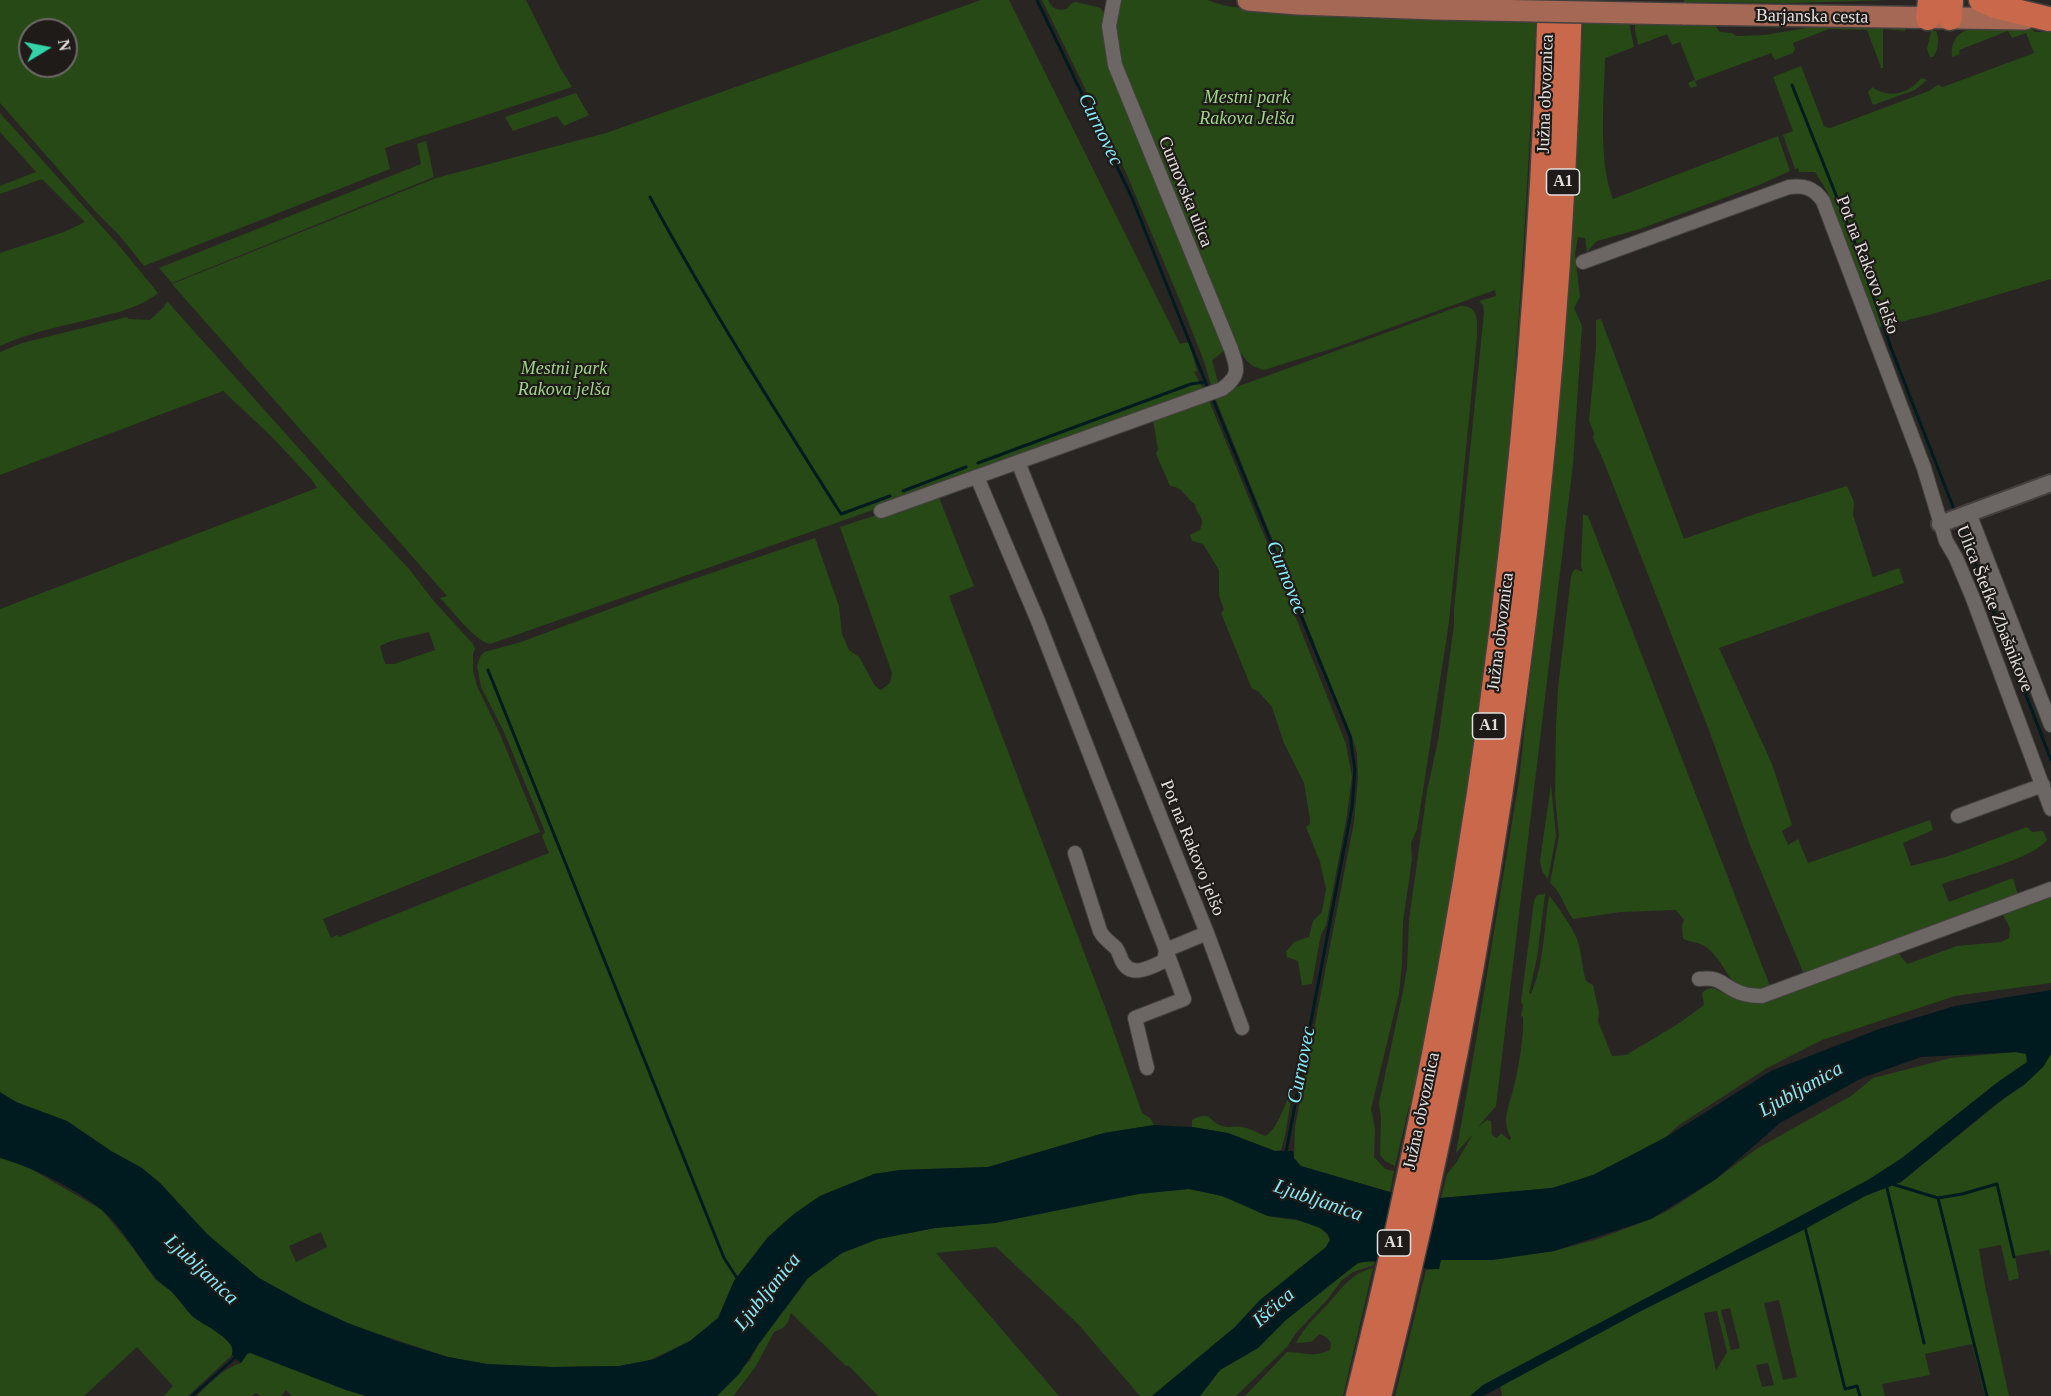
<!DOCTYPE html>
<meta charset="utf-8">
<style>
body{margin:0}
#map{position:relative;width:2051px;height:1396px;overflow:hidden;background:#292523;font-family:"Times New Roman",serif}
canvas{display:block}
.north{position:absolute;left:18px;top:18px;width:60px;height:60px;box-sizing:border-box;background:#1f1b19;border:2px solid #6d6968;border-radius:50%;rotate:80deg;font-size:16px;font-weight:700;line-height:24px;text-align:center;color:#e2dfde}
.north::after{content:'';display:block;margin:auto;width:21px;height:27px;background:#33d4a8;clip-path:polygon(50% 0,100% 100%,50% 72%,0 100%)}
</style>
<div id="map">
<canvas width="2051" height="1396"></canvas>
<div class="north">N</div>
</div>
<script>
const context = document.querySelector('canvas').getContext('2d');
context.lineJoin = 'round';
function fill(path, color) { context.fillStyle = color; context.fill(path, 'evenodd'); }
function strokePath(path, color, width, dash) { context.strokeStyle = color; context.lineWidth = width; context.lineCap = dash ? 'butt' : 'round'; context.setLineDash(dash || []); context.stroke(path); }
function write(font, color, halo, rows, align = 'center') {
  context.font = font + ' "Times New Roman",serif'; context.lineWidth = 4.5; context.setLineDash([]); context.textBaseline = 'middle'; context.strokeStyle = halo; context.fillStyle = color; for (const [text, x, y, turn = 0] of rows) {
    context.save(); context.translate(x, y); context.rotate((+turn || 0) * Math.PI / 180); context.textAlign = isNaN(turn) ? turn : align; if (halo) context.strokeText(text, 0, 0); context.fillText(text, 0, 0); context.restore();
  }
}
fill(new Path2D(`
 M 0,0 L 526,0 L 559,66 L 572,87 L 385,148 L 390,169 L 144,266 L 119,235 L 95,211 L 0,103 ZM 30,30 L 66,30 L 66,66 L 30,66 Z
 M 981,0 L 1009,0 L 1180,344 L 1189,342 L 1197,371 L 1194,372 L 1204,390 L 1019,459 L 490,644 C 475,641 452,610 440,598 L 447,596 L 172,284 L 436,178 L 606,133 Z
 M 1042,0 L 1048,0 C 1052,9 1058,11 1067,9 L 1072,3 L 1076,2 L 1101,8 L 1105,17 L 1114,77 L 1225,350 L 1212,360 L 1219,386 L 1212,389 L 1205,364 L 1181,303 L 1127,175 Z
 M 1119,0 L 1207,0 L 1226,6 L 1252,9 L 1536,19 C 1525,230 1514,440 1487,650 C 1468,803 1440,955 1411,1106 L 1409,1106 L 1395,1166 L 1385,1161 L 1380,1155 L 1381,1117 L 1379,1103 L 1403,991 L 1407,968 L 1409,920 L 1427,791 L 1438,741 L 1454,625 L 1454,609 L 1484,313 L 1483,305 L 1479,301 L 1496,296 L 1495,290 L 1340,346 L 1264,370 C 1244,365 1241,353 1233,335 L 1147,126 L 1143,124 L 1123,75 L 1113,20 Z
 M 1684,0 L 1890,0 L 1791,3 L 1684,2 Z
 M 1583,21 L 1629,22 L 1634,47 L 1605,58 C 1604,98 1598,162 1613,199 L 1778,136 L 1790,171 L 1759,185 L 1640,229 L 1597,241 L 1587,252 L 1585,238 L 1578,237 L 1575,254 L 1580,297 L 1574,308 L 1582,326 L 1573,464 L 1496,1106 L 1478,1127 L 1487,1120 L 1491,1121 L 1492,1135 L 1497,1138 L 1501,1133 L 1509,1140 L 1511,1138 C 1508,1132 1506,1127 1506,1120 C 1507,1108 1512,1095 1515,1083 C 1519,1062 1524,1039 1523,1017 L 1521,1016 L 1523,1005 L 1521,1002 L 1534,901 L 1537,895 L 1545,894 L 1537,958 L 1529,993 L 1531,994 C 1544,965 1544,927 1549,896 C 1556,903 1576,933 1578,942 C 1582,955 1582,968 1586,981 L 1593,985 L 1599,1012 L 1598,1021 L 1612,1056 L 1626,1055 L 1678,1024 L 1704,1005 L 1702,993 L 1707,989 L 1713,988 L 1746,1002 L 1764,1003 L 1898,953 L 1907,964 L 1957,946 L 2001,942 L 2009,938 L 2010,928 L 2003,915 L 2051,896 L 2051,983 L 1955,996 L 1822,1040 L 1767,1068 L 1679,1125 L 1666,1137 L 1593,1175 L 1570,1183 L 1552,1188 L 1441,1198 L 1447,1174 L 1456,1163 L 1473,1134 L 1456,1153 L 1475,1047 L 1519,780 L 1544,551 L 1571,266 Z
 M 1635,23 L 1714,24 L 1720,32 L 1732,33 L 1736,36 L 1765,35 L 1829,24 L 1905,27 L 1905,31 L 1883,29 L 1883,68 L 1879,68 L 1881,67 L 1867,30 L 1829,29 L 1793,43 L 1795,49 L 1793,53 L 1775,60 L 1771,53 L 1695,81 L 1697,86 L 1691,88 L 1688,83 L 1695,80 L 1680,42 L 1672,45 L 1667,34 L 1638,45 L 1635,30 Z
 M 1979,27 L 2031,28 L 2035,32 L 2051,32 L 2051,279 L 1932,314 L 1876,328 L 1829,202 L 1828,193 L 1815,172 L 1799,172 L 1798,168 L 1795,169 L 1783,135 L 1793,131 L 1773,77 L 1801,66 L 1824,126 L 1830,128 L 1929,91 L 1938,85 L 1943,87 L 2034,53 L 2026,33 L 2012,38 L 2008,31 L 1959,50 L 1960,54 L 1952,57 C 1950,38 1961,29 1979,27 Z
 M 1931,31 L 1936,31 C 1940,39 1938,51 1933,57 L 1930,57 L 1927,49 Z
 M 1921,78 L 1927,80 L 1915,90 L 1873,105 L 1868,92 L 1872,87 C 1888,99 1910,94 1921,78 Z
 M 576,93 L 589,115 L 564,126 L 557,116 L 513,131 L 505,117 Z
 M 0,113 L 121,248 L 158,293 C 142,306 123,311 103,316 C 69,325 32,331 0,346 L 0,253 L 64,232 L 85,222 L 42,179 L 0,194 L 0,186 L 36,172 L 0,132 Z
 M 426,141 L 434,177 L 172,283 L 159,268 L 421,164 L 417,144 Z
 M 167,301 L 362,519 L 410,570 L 433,600 L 473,644 L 475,649 L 473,654 L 473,671 L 477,686 L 500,734 L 540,832 L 323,919 L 331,938 L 337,935 L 339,937 L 549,853 L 542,836 L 545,832 L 504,732 L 481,687 L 477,666 L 480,657 L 484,652 L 521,642 L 661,590 L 815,538 L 839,606 L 842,634 L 849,650 L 859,657 L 875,686 L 881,690 L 890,683 L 892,673 L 840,527 L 938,495 L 974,586 L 949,596 L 1109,1018 L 1142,1113 L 1150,1118 L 1154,1125 L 1104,1133 L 988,1167 L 900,1170 L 874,1174 L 820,1196 L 794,1214 L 768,1237 L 734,1281 L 718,1318 L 690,1341 L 648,1361 L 619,1366 L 552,1367 L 487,1364 L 448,1357 L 348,1324 L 304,1303 L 259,1278 L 238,1261 L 207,1234 L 160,1183 L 142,1168 L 111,1151 L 67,1121 L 16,1102 L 0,1092 L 0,609 L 317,488 L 312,480 L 271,436 L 223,391 L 0,475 L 0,352 L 22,343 L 127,317 L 128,319 L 150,320 L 164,307 ZM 429,632 L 435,650 L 394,664 L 385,664 L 380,646 L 391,641 ZM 321,1232 L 327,1247 L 296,1262 L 289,1246 Z
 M 1460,306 C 1480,305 1477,322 1477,337 L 1449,622 L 1417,829 L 1411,843 L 1412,859 L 1403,922 L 1402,964 L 1399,993 L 1371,1109 L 1375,1129 L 1374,1157 L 1385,1169 L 1394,1171 L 1390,1192 L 1300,1166 L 1294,1158 L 1295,1127 L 1354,822 L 1358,778 L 1357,754 L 1353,739 L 1214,395 Z
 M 1601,319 L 1684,539 L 1755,514 L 1847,486 L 1854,502 L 1853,515 L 1873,577 L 1899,568 L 1904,583 L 1719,648 L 1772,764 L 1792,825 L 1782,831 L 1788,845 L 1798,839 L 1808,863 L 1930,820 L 1933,830 L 1903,843 L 1911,866 L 1949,856 L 2027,827 L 2032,832 L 2043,831 L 2047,840 C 2034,858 1965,876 1942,884 L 1949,902 L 2013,878 L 2018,895 L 1805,977 L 1750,845 L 1710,733 L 1604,462 L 1593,438 L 1594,433 L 1589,421 L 1596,347 L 1596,320 Z
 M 1208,398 L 1279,572 L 1296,618 L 1346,744 L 1352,777 L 1346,821 L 1326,926 L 1321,934 L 1312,984 L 1302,985 L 1298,961 L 1287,957 L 1286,952 L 1294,942 L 1309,937 L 1313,921 L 1322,912 L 1326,889 L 1320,862 L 1306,827 L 1310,824 L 1310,819 L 1304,783 L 1284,743 L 1272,707 L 1258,691 L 1252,689 L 1221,613 L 1224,610 L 1219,595 L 1219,570 L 1203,544 L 1192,541 L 1190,535 L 1200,530 C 1206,515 1197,518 1195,504 C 1185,498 1184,487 1170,486 L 1156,454 L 1158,449 L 1153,419 Z
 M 1583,514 L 1588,516 L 1770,986 L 1754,993 C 1726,985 1728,967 1710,950 C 1702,942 1693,943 1683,939 L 1682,926 L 1684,920 L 1676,910 L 1621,912 L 1573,919 C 1564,907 1561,891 1550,883 L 1559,836 L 1555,796 L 1556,726 L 1558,688 L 1571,577 L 1573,571 L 1576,569 L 1583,572 L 1581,566 Z
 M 1551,784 L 1556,836 L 1548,879 L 1542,871 L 1540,861 Z
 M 2016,1052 L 2026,1054 L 2027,1062 L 1998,1082 L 1902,1158 L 1868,1180 L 1483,1385 L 1470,1396 L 1395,1396 L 1426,1270 L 1439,1269 L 1440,1260 L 1492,1260 L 1554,1251 L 1598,1239 L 1651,1219 L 1671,1209 L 1716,1179 L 1758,1148 L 1851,1096 L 1873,1078 L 1951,1058 Z
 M 2051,1054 L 2051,1257 L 2049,1250 L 2015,1256 L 2019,1278 L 2009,1281 L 2001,1245 L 1979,1249 L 1985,1285 L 2009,1396 L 1985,1396 L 1972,1344 L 1925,1354 L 1930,1375 L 1882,1384 L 1885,1396 L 1502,1396 L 1500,1385 L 1625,1319 L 1805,1229 L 1865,1196 L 1901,1182 L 2043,1067 ZM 1779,1300 L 1797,1377 L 1783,1380 L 1764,1303 ZM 1730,1308 L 1740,1348 L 1731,1350 L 1721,1310 ZM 1717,1311 L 1727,1352 L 1716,1371 L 1704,1313 ZM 1768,1363 L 1774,1385 L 1762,1387 L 1756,1365 Z
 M 1293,1088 L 1285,1136 L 1281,1150 L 1275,1151 L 1228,1133 L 1192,1127 L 1192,1120 C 1212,1109 1208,1122 1222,1126 C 1229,1128 1235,1126 1242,1127 C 1250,1128 1257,1133 1265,1136 C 1278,1130 1285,1102 1293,1088 Z
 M 0,1158 L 24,1165 L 102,1210 L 132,1247 L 155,1279 L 171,1291 L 194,1317 L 215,1330 L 233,1346 L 232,1355 L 188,1396 L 164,1396 L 173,1386 L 137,1347 L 84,1396 L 0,1396 Z
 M 1189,1189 C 1204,1192 1220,1195 1234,1200 C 1246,1205 1256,1212 1268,1216 C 1287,1221 1321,1217 1330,1240 L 1326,1247 L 1260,1300 L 1235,1327 L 1152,1396 L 1140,1396 L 1078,1324 L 996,1247 L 936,1253 L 1059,1396 L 878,1396 L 849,1366 L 846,1366 L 791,1313 L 788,1322 L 783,1328 L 774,1332 L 756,1366 L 735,1394 L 734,1396 L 717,1396 L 750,1360 L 758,1345 L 808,1278 L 842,1253 L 878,1239 L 935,1228 L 995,1223 L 1135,1193 Z
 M 1375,1260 L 1374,1265 L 1353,1272 L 1342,1280 L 1327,1300 L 1296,1333 L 1287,1347 L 1236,1396 L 1200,1396 L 1220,1370 L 1258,1348 L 1286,1320 L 1352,1267 L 1358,1263 Z
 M 1373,1268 L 1343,1396 L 1245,1396 L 1287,1352 C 1303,1352 1314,1358 1330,1350 C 1333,1341 1328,1338 1320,1334 L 1311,1342 L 1296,1343 C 1304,1328 1314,1318 1326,1306 C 1341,1290 1349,1274 1373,1268 Z
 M 250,1352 L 346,1390 L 366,1396 L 292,1396 L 286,1390 L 281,1396 L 261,1396 L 256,1393 L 251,1396 L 197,1396 C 210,1383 223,1368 241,1363 L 247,1354 Z`), '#274916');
fill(new Path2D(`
 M 2051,990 L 2051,1054 L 2043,1067 L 2024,1085 L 1996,1104 L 1901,1182 L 1865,1196 L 1805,1229 L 1641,1311 L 1483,1396 L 1470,1396 L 1483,1385 L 1868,1180 L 1902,1158 L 1998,1082 L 2027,1062 L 2026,1054 L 2016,1052 L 1921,1057 L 1862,1078 L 1780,1123 L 1716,1179 L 1651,1219 L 1554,1251 L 1492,1260 L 1441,1260 L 1439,1269 C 1412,1270 1385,1257 1358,1263 L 1286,1320 L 1258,1348 L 1220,1370 L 1200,1396 L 1152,1396 L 1235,1327 L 1260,1300 L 1326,1247 L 1330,1240 L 1328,1234 L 1320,1228 L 1295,1219 L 1268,1216 L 1222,1196 L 1189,1189 L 1139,1194 L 995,1223 L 935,1228 L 878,1239 L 842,1253 L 808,1278 L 758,1345 L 739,1374 L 717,1396 L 366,1396 L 346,1390 L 250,1353 L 247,1354 L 241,1363 L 232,1355 C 238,1339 202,1325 192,1316 C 184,1308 179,1299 171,1291 C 165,1286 158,1282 154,1276 C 137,1255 123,1228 102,1210 C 76,1189 32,1167 0,1158 L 0,1092 L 16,1102 L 67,1121 L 111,1151 L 142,1168 L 160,1183 L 207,1234 L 259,1278 L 304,1303 L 348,1323 L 399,1342 L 448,1357 L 487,1364 L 552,1367 L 619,1366 L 655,1359 L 690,1341 L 718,1318 L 734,1281 L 768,1237 L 794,1214 L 820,1196 L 874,1174 L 900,1170 L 988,1167 L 1104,1133 L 1154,1125 L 1192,1127 L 1228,1133 L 1275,1151 L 1293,1151 L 1294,1158 L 1301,1166 L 1390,1192 L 1441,1198 L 1552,1188 L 1593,1175 L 1666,1137 L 1771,1071 L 1879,1029 L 1955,1006 Z`), '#001b1f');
strokePath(new Path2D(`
 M 1037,0 L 1132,198 L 1209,391
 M 1792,85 L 1854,240 L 1891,348 L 1955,512
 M 650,197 C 709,306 775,410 841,514 L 890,496
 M 1212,397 L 1350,736 L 1355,770 L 1352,807 L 1286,1152
 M 978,463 L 1191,384 L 1205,382
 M 903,491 L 966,467
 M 1960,524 L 2051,760
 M 488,670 L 724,1258 L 739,1281
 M 1886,1184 L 1924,1343
 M 1892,1184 L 1938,1198 L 1962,1194 L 1997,1184 L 2014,1257
 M 1938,1198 L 1987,1396
 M 1805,1227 L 1845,1389 L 1857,1386 L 1860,1396
 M 192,1396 L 238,1355`), '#001b1f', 3);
const minor = new Path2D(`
 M 1583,262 L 1789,187 C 1804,185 1814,188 1823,201 L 1924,468 L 1946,541 L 1956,558 L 1972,596 L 2051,809
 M 977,477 L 1038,621 L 1166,950 L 1207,933 L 1018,462
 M 881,511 L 1222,389 C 1240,376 1238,369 1231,349 L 1115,65 L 1109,26 L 1114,0
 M 1969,513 L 2051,725
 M 1958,816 L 2043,785
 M 1075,853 L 1100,931 C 1104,939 1110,942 1116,948 C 1119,952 1120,957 1122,961 C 1131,979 1151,967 1164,961 L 1166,950
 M 1207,933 L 1242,1028
 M 1699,979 C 1719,977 1719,982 1734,990 C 1743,995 1753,996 1762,996 L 2051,889
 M 1147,1068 L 1135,1018 L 1184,999 L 1166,950`);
const tertiary = new Path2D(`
 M 1940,524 L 2051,483`);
const primary = new Path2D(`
 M 1248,0 L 1298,4 L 1435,9
 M 1684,14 L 2025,19`);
const motorway = new Path2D(`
 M 1981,0 L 1995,6 L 2049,19
 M 1928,18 L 1930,0
 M 1950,18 L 1951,0
 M 1358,1396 C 1473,939 1536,470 1550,0
 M 1379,1396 C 1494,940 1558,470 1570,0`);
strokePath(minor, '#43403e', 16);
strokePath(tertiary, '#43403e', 20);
strokePath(primary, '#43403e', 24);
strokePath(motorway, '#43403e', 27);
strokePath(minor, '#6c6765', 14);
strokePath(tertiary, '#6c6765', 16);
strokePath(primary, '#a46855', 21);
strokePath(motorway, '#c9684a', 24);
const primaryBridge = new Path2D(`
 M 1435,9 L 1684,14`);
strokePath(primaryBridge, '#43403e', 24, []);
strokePath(primaryBridge, '#a46855', 21);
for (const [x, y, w] of [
 [1563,182,33],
 [1489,726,33],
 [1394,1243,33]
]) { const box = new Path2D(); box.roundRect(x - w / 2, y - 13, w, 26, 4.5); context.fillStyle = '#1f1b19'; context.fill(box); strokePath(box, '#e2dfde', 1.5); }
write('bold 16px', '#e2dfde', null, [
 ["A1",1563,182],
 ["A1",1489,726],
 ["A1",1394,1243]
]);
write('18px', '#e2dfde', '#1f1b19', [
 ["Barjanska cesta",1812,17,1],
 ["Južna obvoznica",1546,94,-88],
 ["Curnovska ulica",1185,192,68],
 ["Pot na Rakovo Jelšo",1867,265,69],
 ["Ulica Štefke Zbašnikove",1994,609,68],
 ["Južna obvoznica",1501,632,-83],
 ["Pot na Rakovo jelšo",1192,848,68],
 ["Južna obvoznica",1422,1111,-78]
]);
write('italic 18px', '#9ed687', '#1f1b19', [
 ["Mestni park",1247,98],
 ["Rakova Jelša",1247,119],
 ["Mestni park",564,369],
 ["Rakova jelša",564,390]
]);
write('italic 20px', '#85ebfa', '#1f1b19', [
 ["Curnovec",1100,130,64],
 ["Curnovec",1286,578,68],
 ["Curnovec",1302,1065,-79],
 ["Ljubljanica",1801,1090,-29],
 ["Ljubljanica",1318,1201,19],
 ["Ljubljanica",201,1270,43],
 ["Ljubljanica",768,1292,-51],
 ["Iščica",1274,1308,-41]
]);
</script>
